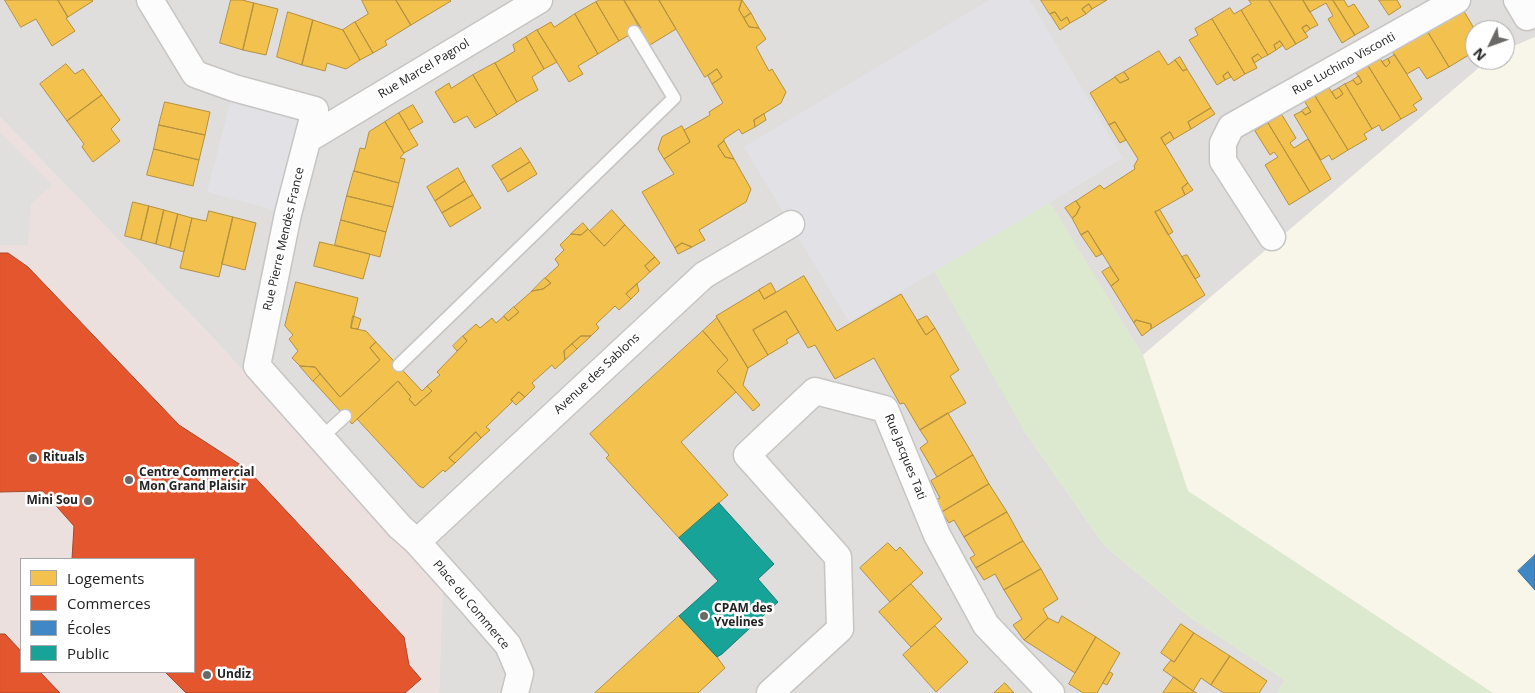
<!DOCTYPE html>
<meta charset="utf-8">
<style>
body{margin:0}
#map{position:relative;width:1535px;height:693px;overflow:hidden;background:#f0eeeb;font-family:"Open Sans",sans-serif}
canvas{display:block}
.legend{position:absolute;left:20px;top:558px;width:175px;height:115px;box-sizing:border-box;background:#fff;border:1px solid #a7a7a7;margin:0;padding:6px 9px;list-style:none;font-size:15px;color:#222}
.legend li{display:flex;align-items:center;gap:10px;height:25px}
.legend b{width:25px;border:1px solid #a7a7a7}
.north{position:absolute;left:1465px;top:20px;width:50px;height:50px;box-sizing:border-box;background:#fff;border:1px solid #a7a7a7;border-radius:50%;rotate:228deg;font-size:14px;font-weight:700;line-height:20px;text-align:center;color:#222}
.north::after{content:'';display:block;margin:auto;width:18px;height:22px;background:#6a6968;clip-path:polygon(50% 0,100% 100%,50% 72%,0 100%)}
</style>
<div id="map">
<canvas width="1535" height="693"></canvas>
<ul class="legend">
<li><b style="height:14px;background:#f2c14e"></b>Logements</li>
<li><b style="height:14px;background:#e4572e"></b>Commerces</li>
<li><b style="height:14px;background:#3f88c5"></b>Écoles</li>
<li><b style="height:14px;background:#17a398"></b>Public</li>
</ul>
<div class="north">N</div>
</div>
<script>
const context = document.querySelector('canvas').getContext('2d');
context.lineJoin = 'round';
function fill(path, color) { context.fillStyle = color; context.fill(path, 'evenodd'); }
function strokePath(path, color, width, dash) { context.strokeStyle = color; context.lineWidth = width; context.lineCap = dash ? 'butt' : 'round'; context.setLineDash(dash || []); context.stroke(path); }
function write(font, color, halo, rows, align = 'center') {
  context.font = font + ' "Open Sans",sans-serif'; context.lineWidth = 5; context.setLineDash([]); context.textBaseline = 'middle'; context.strokeStyle = halo; context.fillStyle = color; for (const [text, x, y, turn = 0] of rows) {
    context.save(); context.translate(x, y); context.rotate((+turn || 0) * Math.PI / 180); context.textAlign = isNaN(turn) ? turn : align; if (halo) context.strokeText(text, 0, 0); context.fillText(text, 0, 0); context.restore();
  }
}
fill(new Path2D(`
 M 0,0 L 1535,0 L 1535,37 L 1505,50 L 1505,30 L 1475,30 L 1475,60 L 1488,60 L 1143,355 L 1023,429 L 1104,545 L 1191,618 L 1285,680 L 1277,693 L 439,693 L 442,590 L 214,339 L 0,117 Z`), '#dfdedc');
fill(new Path2D(`
 M 0,117 L 214,339 L 443,590 L 439,693 L 0,693 ZM 21,559 L 194,559 L 194,672 L 21,672 Z`), '#ebe0de');
fill(new Path2D(`
 M 1535,37 L 1535,693 L 1493,693 L 1188,491 L 1143,355 L 1488,60 L 1505,60 L 1505,50 Z`), '#f7f6e9');
fill(new Path2D(`
 M 1050,202 L 1143,355 L 1188,491 L 1493,693 L 1277,693 L 1285,680 L 1191,618 L 1104,545 L 1023,429 L 934,271 Z`), '#dde9ce');
fill(new Path2D(`
 M 0,132 L 52,185 L 31,204 L 28,245 L 0,245 Z`), '#e0dfde');
fill(new Path2D(`
 M 989,0 L 1030,0 L 1123,158 L 1018,222 L 849,322 L 744,147 Z
 M 234,88 L 315,110 L 288,214 L 207,192 Z`), '#e2e1e5');
const homes = new Path2D(`
 M 5,0 L 58,0 L 68,17 L 66,18 L 75,31 L 52,46 L 36,19 L 21,27 Z
 M 58,0 L 92,0 L 93,1 L 68,17 Z
 M 231,0 L 242,0 L 254,3 L 243,50 L 220,43 Z
 M 362,0 L 396,0 L 411,25 L 385,41 L 387,45 L 373,53 L 355,22 L 368,14 Z
 M 396,0 L 450,0 L 451,1 L 411,25 Z
 M 599,0 L 624,0 L 641,28 L 619,41 L 596,2 Z
 M 624,0 L 659,0 L 676,29 L 650,45 Z
 M 659,0 L 742,0 L 739,10 L 749,27 L 759,28 L 766,39 L 756,47 L 769,71 L 772,69 L 786,92 L 781,103 L 754,120 L 755,127 L 742,134 L 739,129 L 724,139 L 724,141 L 718,146 L 725,157 L 734,159 L 751,189 L 746,202 L 699,230 L 705,240 L 692,247 L 682,243 L 675,248 L 642,192 L 674,174 L 664,159 L 690,142 L 684,130 L 710,115 L 709,112 L 723,103 L 712,84 L 722,77 L 717,69 L 705,77 Z
 M 742,0 L 751,13 L 744,18 L 739,10 Z
 M 1041,0 L 1107,0 L 1092,9 L 1089,4 L 1082,9 L 1086,14 L 1070,23 L 1067,17 L 1061,21 L 1055,12 L 1050,14 Z
 M 1249,0 L 1269,0 L 1296,44 L 1286,50 L 1280,41 L 1274,45 L 1276,50 L 1268,55 L 1241,10 L 1251,4 Z
 M 1269,0 L 1303,0 L 1318,25 L 1310,29 L 1307,25 L 1302,28 L 1308,37 L 1296,44 Z
 M 1303,0 L 1333,0 L 1355,35 L 1342,43 L 1328,19 L 1333,16 L 1326,3 L 1310,12 Z
 M 1333,0 L 1344,0 L 1348,7 L 1354,4 L 1369,27 L 1355,35 Z
 M 1379,0 L 1397,0 L 1401,7 L 1389,15 Z
 M 596,2 L 619,41 L 598,54 L 575,14 Z
 M 254,3 L 278,9 L 266,55 L 243,50 Z
 M 1089,4 L 1092,9 L 1086,14 L 1082,9 Z
 M 1230,8 L 1234,14 L 1241,10 L 1268,55 L 1262,58 L 1258,54 L 1252,58 L 1257,68 L 1245,74 L 1212,19 Z
 M 1462,8 L 1475,30 L 1475,34 L 1466,39 L 1472,53 L 1449,67 L 1426,29 Z
 M 288,12 L 313,20 L 302,65 L 277,57 Z
 M 1055,12 L 1061,21 L 1067,17 L 1070,23 L 1060,30 L 1050,14 Z
 M 751,13 L 759,28 L 749,27 L 744,18 Z
 M 575,14 L 598,54 L 578,66 L 583,74 L 569,82 L 537,30 L 551,22 L 554,27 Z
 M 1212,19 L 1245,74 L 1234,81 L 1228,72 L 1223,76 L 1225,80 L 1217,85 L 1189,40 L 1198,35 L 1195,29 Z
 M 313,20 L 343,30 L 360,60 L 346,69 L 327,63 L 325,71 L 302,65 Z
 M 355,22 L 373,53 L 360,60 L 343,30 Z
 M 1307,25 L 1310,29 L 1305,33 L 1302,28 Z
 M 1426,29 L 1449,67 L 1427,79 L 1419,67 L 1407,74 L 1391,50 Z
 M 537,30 L 557,62 L 544,69 L 526,37 Z
 M 526,37 L 544,69 L 532,77 L 538,90 L 517,102 L 495,63 L 515,51 L 513,45 Z
 M 1280,41 L 1283,45 L 1276,50 L 1274,45 Z
 M 1159,51 L 1168,65 L 1175,60 L 1183,71 L 1187,69 L 1211,108 L 1188,122 L 1191,129 L 1174,139 L 1170,132 L 1161,138 L 1188,183 L 1182,188 L 1185,195 L 1155,212 L 1205,295 L 1151,329 L 1151,324 L 1136,320 L 1134,323 L 1111,286 L 1119,280 L 1088,231 L 1081,235 L 1072,218 L 1076,215 L 1080,207 L 1076,201 L 1100,185 L 1104,189 L 1135,169 L 1134,166 L 1138,159 L 1115,122 L 1109,125 L 1090,93 L 1115,77 L 1120,83 L 1129,79 L 1124,72 Z
 M 1258,54 L 1262,58 L 1254,63 L 1252,58 Z
 M 1395,55 L 1422,99 L 1413,105 L 1417,110 L 1401,119 L 1367,64 L 1379,57 L 1386,67 L 1390,63 L 1388,59 Z
 M 1180,57 L 1187,69 L 1183,71 L 1175,60 Z
 M 1388,59 L 1390,63 L 1386,67 L 1382,62 Z
 M 495,63 L 517,102 L 497,115 L 473,75 Z
 M 66,64 L 75,74 L 83,69 L 102,95 L 67,121 L 40,84 Z
 M 1367,64 L 1401,119 L 1382,131 L 1379,125 L 1372,129 L 1345,84 L 1353,80 L 1357,85 L 1362,82 L 1355,71 Z
 M 717,69 L 722,77 L 712,84 L 708,76 Z
 M 1124,72 L 1129,79 L 1120,83 L 1115,77 Z
 M 1228,72 L 1231,77 L 1225,80 L 1223,76 Z
 M 473,75 L 497,115 L 475,128 L 467,116 L 454,123 L 435,92 L 449,83 L 451,88 Z
 M 1359,76 L 1362,82 L 1357,85 L 1353,80 Z
 M 1345,84 L 1372,129 L 1364,134 L 1367,139 L 1348,150 L 1315,96 L 1329,88 L 1336,99 L 1343,94 L 1339,88 Z
 M 1339,88 L 1343,94 L 1336,99 L 1332,92 Z
 M 102,95 L 120,120 L 111,129 L 120,141 L 93,162 L 82,147 L 84,144 L 67,121 Z
 M 1315,96 L 1348,150 L 1332,160 L 1329,155 L 1321,160 L 1294,115 L 1302,111 L 1305,115 L 1311,112 L 1305,102 Z
 M 165,102 L 210,112 L 205,135 L 159,125 Z
 M 413,105 L 423,122 L 409,130 L 399,113 Z
 M 1308,107 L 1311,112 L 1305,115 L 1302,111 Z
 M 1211,108 L 1215,114 L 1191,129 L 1188,122 Z
 M 399,113 L 418,145 L 404,153 L 385,122 Z
 M 764,114 L 766,120 L 755,127 L 754,120 Z
 M 1282,115 L 1296,138 L 1290,143 L 1294,148 L 1308,139 L 1331,179 L 1310,192 L 1268,123 Z
 M 385,122 L 404,153 L 400,158 L 405,159 L 399,183 L 354,171 L 360,148 L 365,149 L 369,132 Z
 M 1115,122 L 1126,140 L 1120,143 L 1109,125 Z
 M 1268,123 L 1310,192 L 1289,205 L 1265,165 L 1278,157 L 1274,152 L 1270,155 L 1255,131 Z
 M 159,125 L 205,135 L 199,160 L 154,149 Z
 M 682,126 L 690,142 L 664,159 L 658,149 L 662,137 Z
 M 1170,132 L 1174,139 L 1165,145 L 1161,138 Z
 M 724,141 L 734,159 L 725,157 L 718,146 Z
 M 521,148 L 530,162 L 501,180 L 492,166 Z
 M 154,149 L 199,160 L 193,186 L 147,175 Z
 M 530,162 L 537,174 L 508,192 L 501,180 Z
 M 458,168 L 465,181 L 435,201 L 427,187 Z
 M 354,171 L 399,183 L 393,207 L 347,196 Z
 M 465,181 L 473,195 L 442,213 L 435,201 Z
 M 1188,183 L 1193,190 L 1185,195 L 1182,188 Z
 M 473,195 L 481,208 L 450,227 L 442,213 Z
 M 347,196 L 393,207 L 386,232 L 341,220 Z
 M 1076,201 L 1080,207 L 1076,215 L 1072,218 L 1065,208 Z
 M 133,202 L 149,206 L 141,240 L 125,236 Z
 M 149,206 L 164,210 L 156,244 L 141,240 Z
 M 164,210 L 178,214 L 170,248 L 156,244 Z
 M 612,210 L 625,225 L 604,246 L 590,231 Z
 M 1160,210 L 1173,232 L 1168,235 L 1155,212 Z
 M 209,211 L 233,217 L 219,277 L 180,268 L 192,218 L 206,221 Z
 M 178,214 L 192,218 L 184,252 L 170,248 Z
 M 233,217 L 256,223 L 245,270 L 222,264 Z
 M 341,220 L 386,232 L 380,257 L 335,245 Z
 M 583,223 L 588,229 L 581,235 L 571,234 Z
 M 625,225 L 655,257 L 645,266 L 650,272 L 626,294 L 631,299 L 619,310 L 615,306 L 596,324 L 599,328 L 591,336 L 581,336 L 564,351 L 565,360 L 555,369 L 552,365 L 532,383 L 535,387 L 525,397 L 519,392 L 511,400 L 513,401 L 486,427 L 490,430 L 481,438 L 476,432 L 449,458 L 455,463 L 445,472 L 443,470 L 423,488 L 419,486 L 357,419 L 398,381 L 411,397 L 409,399 L 415,406 L 432,391 L 427,386 L 440,375 L 437,372 L 467,341 L 463,336 L 476,324 L 480,328 L 492,318 L 496,323 L 504,316 L 508,321 L 519,312 L 514,307 L 532,291 L 543,289 L 551,283 L 545,278 L 559,265 L 555,259 L 564,250 L 560,245 L 571,234 L 581,235 L 588,229 L 604,246 Z
 M 1088,231 L 1102,254 L 1096,257 L 1081,235 Z
 M 320,242 L 370,254 L 363,279 L 314,266 Z
 M 682,243 L 692,247 L 678,254 L 675,248 Z
 M 1187,255 L 1200,276 L 1195,279 L 1182,257 Z
 M 655,257 L 660,263 L 650,272 L 645,266 Z
 M 1110,267 L 1119,280 L 1111,286 L 1102,272 Z
 M 804,276 L 837,331 L 901,294 L 926,335 L 935,328 L 959,370 L 950,376 L 966,403 L 920,430 L 904,403 L 900,404 L 874,358 L 835,379 L 815,345 L 808,348 L 786,311 L 753,330 L 768,355 L 748,368 L 716,316 L 759,290 L 764,299 Z
 M 545,278 L 551,283 L 543,289 L 532,291 Z
 M 296,282 L 358,298 L 351,328 L 366,331 L 376,342 L 370,348 L 380,360 L 340,397 L 315,367 L 300,366 L 292,358 L 298,351 L 289,339 L 293,335 L 285,326 Z
 M 771,283 L 776,292 L 764,299 L 759,290 Z
 M 637,284 L 639,291 L 631,299 L 626,294 Z
 M 514,307 L 519,312 L 508,321 L 504,316 Z
 M 786,311 L 799,332 L 786,340 L 788,343 L 768,355 L 753,330 Z
 M 353,316 L 361,319 L 358,329 L 351,328 Z
 M 927,316 L 935,328 L 926,335 L 917,321 Z
 M 717,318 L 748,368 L 743,385 L 760,405 L 753,411 L 717,371 L 728,360 L 703,331 Z
 M 1136,320 L 1151,324 L 1151,329 L 1142,336 L 1134,323 Z
 M 703,331 L 728,360 L 717,371 L 736,392 L 681,442 L 728,495 L 679,538 L 606,458 L 609,455 L 590,434 Z
 M 463,336 L 467,341 L 457,351 L 453,346 Z
 M 581,336 L 591,336 L 577,349 L 572,344 Z
 M 376,342 L 422,391 L 427,386 L 432,391 L 415,406 L 409,399 L 411,397 L 398,381 L 352,424 L 313,381 L 320,374 L 340,397 L 380,360 L 370,348 Z
 M 572,344 L 577,349 L 565,360 L 564,351 Z
 M 300,366 L 315,367 L 320,374 L 313,381 Z
 M 519,392 L 525,397 L 516,405 L 511,400 Z
 M 948,413 L 973,455 L 937,477 L 920,448 L 928,442 L 920,430 Z
 M 476,432 L 481,438 L 455,463 L 449,458 Z
 M 973,455 L 989,484 L 942,512 L 935,500 L 940,498 L 931,481 Z
 M 989,484 L 1007,512 L 964,537 L 954,520 L 949,523 L 942,512 Z
 M 1007,512 L 1023,541 L 976,568 L 970,558 L 975,555 L 964,537 Z
 M 1023,541 L 1041,569 L 1004,590 L 995,574 L 984,580 L 976,568 Z
 M 888,543 L 896,551 L 900,547 L 923,573 L 890,602 L 860,568 Z
 M 1041,569 L 1058,599 L 1043,609 L 1048,618 L 1024,640 L 1013,625 L 1022,619 L 1004,590 Z
 M 911,584 L 942,619 L 911,647 L 879,612 Z
 M 679,616 L 717,657 L 725,668 L 698,693 L 595,693 Z
 M 1062,616 L 1096,637 L 1075,673 L 1024,640 L 1048,618 L 1058,623 Z
 M 1181,624 L 1194,633 L 1174,662 L 1161,653 Z
 M 935,626 L 968,662 L 936,692 L 903,655 Z
 M 1194,633 L 1230,656 L 1211,685 L 1201,678 L 1193,691 L 1163,670 L 1171,660 L 1174,662 Z
 M 1096,637 L 1120,653 L 1097,693 L 1083,693 L 1069,684 Z
 M 1230,656 L 1267,681 L 1259,693 L 1224,693 L 1211,685 Z
 M 1110,672 L 1113,674 L 1107,685 L 1103,683 Z
 M 1174,677 L 1193,691 L 1197,693 L 1163,693 Z
 M 1005,683 L 1014,693 L 994,693 Z`);
fill(homes, '#f2c14e');
strokePath(homes, '#b49141', 1);
const shops = new Path2D(`
 M 0,253 L 8,253 L 28,267 L 179,425 L 247,469 L 404,637 L 409,665 L 421,679 L 405,693 L 186,693 L 165,672 L 194,672 L 194,559 L 72,559 L 74,526 L 43,491 L 0,492 Z
 M 0,634 L 5,634 L 21,651 L 21,672 L 40,672 L 60,693 L 0,693 Z`);
fill(shops, '#e4572e');
strokePath(shops, '#aa472a', 1);
const schools = new Path2D(`
 M 1535,555 L 1535,590 L 1518,571 Z`);
fill(schools, '#3f88c5');
strokePath(schools, '#366994', 1);
const public = new Path2D(`
 M 719,503 L 774,564 L 758,579 L 778,602 L 722,654 L 717,657 L 679,616 L 718,581 L 679,538 Z`);
fill(public, '#17a398');
strokePath(public, '#1a7c75', 1);
const lane = new Path2D(`
 M 399,365 L 674,98 L 634,32
 M 321,438 L 345,416`);
const street = new Path2D(`
 M 150,0 L 195,74 L 234,88 L 315,110 L 288,214 L 257,366 L 400,527 L 417,542 L 469,600 L 508,645 L 520,673 L 515,693
 M 1517,0 L 1527,17 L 1535,12
 M 308,139 L 539,0
 M 1272,237 L 1223,161 L 1223,143 L 1231,127 L 1457,0
 M 417,542 L 704,275 L 791,224
 M 770,693 L 840,629 L 838,557 L 747,455 L 815,391 L 885,409 L 937,535 L 986,625 L 1051,693`);
strokePath(lane, '#c6c5c3', 15);
strokePath(street, '#c6c5c3', 29);
strokePath(lane, '#fdfcfc', 12);
strokePath(street, '#fdfcfc', 26);
for (const [x, y, r, color] of [
 [33,458,5,"#6a6968"],
 [129,480,5,"#6a6968"],
 [88,501,5,"#6a6968"],
 [704,616,5,"#6a6968"],
 [207,675,5,"#6a6968"]
]) { const dot = new Path2D(); dot.arc(x, y, r, 0, 2 * Math.PI); context.fillStyle = color; context.fill(dot); strokePath(dot, '#fff', 2); }
write('12px', '#222', '#fff', [
 ["Rue Luchino Visconti",1344,64,-29],
 ["Rue Marcel Pagnol",424,69,-31],
 ["Rue Pierre Mendès France",284,239,-77],
 ["Avenue des Sablons",597,374,-43],
 ["Rue Jacques Tati",905,457,68],
 ["Place du Commerce",471,605,50]
]);
write('bold 12px', '#222', '#fff', [
 ["Rituals",43,458],
 ["Centre Commercial",139,473],
 ["Mon Grand Plaisir",139,487],
 ["Mini Sou",78,501,"right"],
 ["CPAM des",714,609],
 ["Yvelines",714,623],
 ["Undiz",217,675]
], 'left');
</script>
